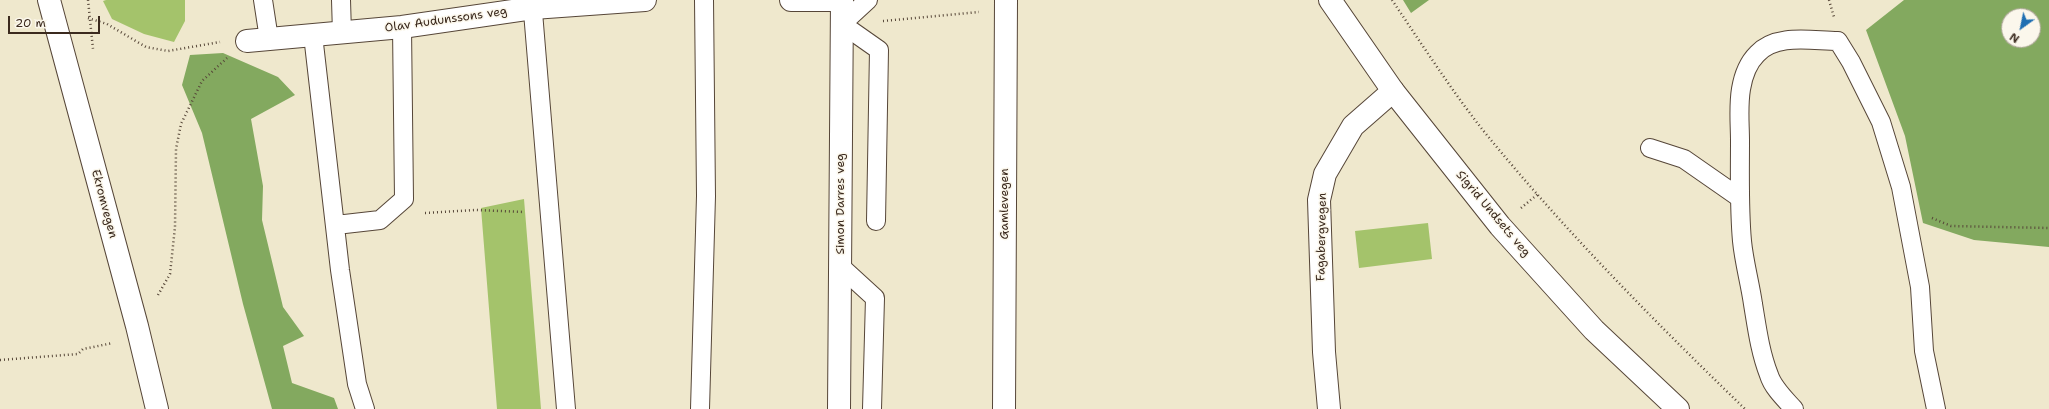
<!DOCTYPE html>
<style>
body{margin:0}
#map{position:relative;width:2049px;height:409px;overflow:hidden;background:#efe8cd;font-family:"Shantell Sans",sans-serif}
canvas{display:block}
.north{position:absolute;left:2001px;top:8px;width:40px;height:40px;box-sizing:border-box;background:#fbf7ec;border:1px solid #aea59a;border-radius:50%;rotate:213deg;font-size:11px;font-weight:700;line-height:16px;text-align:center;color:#3b2a1e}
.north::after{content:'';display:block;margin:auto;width:14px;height:18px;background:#1f6fb2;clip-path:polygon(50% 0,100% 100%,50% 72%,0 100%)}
.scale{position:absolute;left:8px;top:16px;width:92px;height:18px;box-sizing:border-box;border:2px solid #3b2a1e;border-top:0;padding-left:5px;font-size:12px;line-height:14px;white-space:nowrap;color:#3b2a1e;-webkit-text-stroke:3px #fbf7ec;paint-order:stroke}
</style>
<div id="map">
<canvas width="2049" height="409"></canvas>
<div class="north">N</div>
<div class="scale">20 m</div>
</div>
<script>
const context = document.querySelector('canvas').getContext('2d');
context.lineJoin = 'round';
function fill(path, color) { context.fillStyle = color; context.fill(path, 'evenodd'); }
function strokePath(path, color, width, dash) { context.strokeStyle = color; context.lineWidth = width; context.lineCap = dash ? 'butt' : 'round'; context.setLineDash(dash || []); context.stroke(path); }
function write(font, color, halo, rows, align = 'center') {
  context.font = font + ' "Shantell Sans",sans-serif'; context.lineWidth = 3; context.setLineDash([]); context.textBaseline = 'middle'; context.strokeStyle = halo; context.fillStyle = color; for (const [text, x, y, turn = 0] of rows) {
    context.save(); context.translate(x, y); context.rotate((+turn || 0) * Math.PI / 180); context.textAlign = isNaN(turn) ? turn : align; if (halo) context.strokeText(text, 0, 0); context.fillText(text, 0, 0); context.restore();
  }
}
fill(new Path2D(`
 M 106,0 L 185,0 L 185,21 L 174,42 L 144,34 L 112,19 L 103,1 Z
 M 524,199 L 541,409 L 497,409 L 481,208 Z
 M 1428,223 L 1432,259 L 1359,268 L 1355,231 Z`), '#a4c36b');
fill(new Path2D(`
 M 1403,0 L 1429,0 L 1411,13 Z
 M 1904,0 L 2049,0 L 2049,247 L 1974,240 L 1923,223 L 1905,136 L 1866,30 ZM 2009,16 L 2033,16 L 2033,40 L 2009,40 Z
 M 223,53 L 278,77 L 295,95 L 251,119 L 263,186 L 262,220 L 283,307 L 304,336 L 283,346 L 292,383 L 334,398 L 338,409 L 272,409 L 243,304 L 202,133 L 182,85 L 190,55 Z`), '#83a95f');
const service = new Path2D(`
 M 263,0 L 269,39
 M 341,0 L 342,33
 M 532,0 L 566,409
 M 868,0 L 842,24 L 879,50 L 876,221
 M 313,35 L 340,270 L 357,384 L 365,409
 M 1650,148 L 1684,159 L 1740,198
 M 336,225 L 380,220 L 404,199 L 402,27
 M 840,266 L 875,298 L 872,409
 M 700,409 L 706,196 L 704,0
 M 1794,409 C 1785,399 1773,388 1769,375 C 1760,352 1757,328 1753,304 C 1750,283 1744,262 1742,241 C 1739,208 1740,174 1740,141 C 1740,124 1738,107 1741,89 C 1743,77 1748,63 1757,54 C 1776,33 1812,41 1838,41 L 1851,62 L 1881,122 L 1901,187 L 1920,287 L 1924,351 L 1936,409`);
const minor = new Path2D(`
 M 49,0 L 137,326 L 157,409
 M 791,0 L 833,0
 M 247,41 L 402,27 L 533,8 L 645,0
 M 839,409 L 842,0
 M 1004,409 L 1006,0
 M 1329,409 L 1324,352 L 1319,200 L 1325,174 L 1353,126 L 1393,91`);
const tertiary = new Path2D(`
 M 1330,0 L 1393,91 L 1500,226 L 1594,330 L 1678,409`);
strokePath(service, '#564638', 20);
strokePath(minor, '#564638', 24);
strokePath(tertiary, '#564638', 24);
strokePath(new Path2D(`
 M 88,0 L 93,49
 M 1392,0 C 1421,43 1450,88 1482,129 C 1563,229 1653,320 1745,409
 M 1829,0 L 1834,17
 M 88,18 L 107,24 L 146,47 L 168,51 L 220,42
 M 883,21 L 979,12
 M 1521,208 L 1538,194
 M 425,213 L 476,210 L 524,212
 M 1932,218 L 1951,226 L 2049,228
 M 158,295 L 170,274 L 175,227 L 176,149 L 181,124 L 202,81 L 227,58
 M 0,360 L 78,354 L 83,349 L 113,343`), '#564638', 2.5, [1, 3]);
strokePath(service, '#fff', 18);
strokePath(minor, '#fff', 22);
strokePath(tertiary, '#fff', 22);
write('12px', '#3b2a1e', '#fbf7ec', [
 ["Olav Audunssons veg",446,20,-8],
 ["Ekromvegen",104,204,75],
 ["Simon Darres veg",841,204,-90],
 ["Gamlevegen",1005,204,-90],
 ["Sigrid Undsets veg",1493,214,50],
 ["Fagabergvegen",1322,237,-89]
]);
</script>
